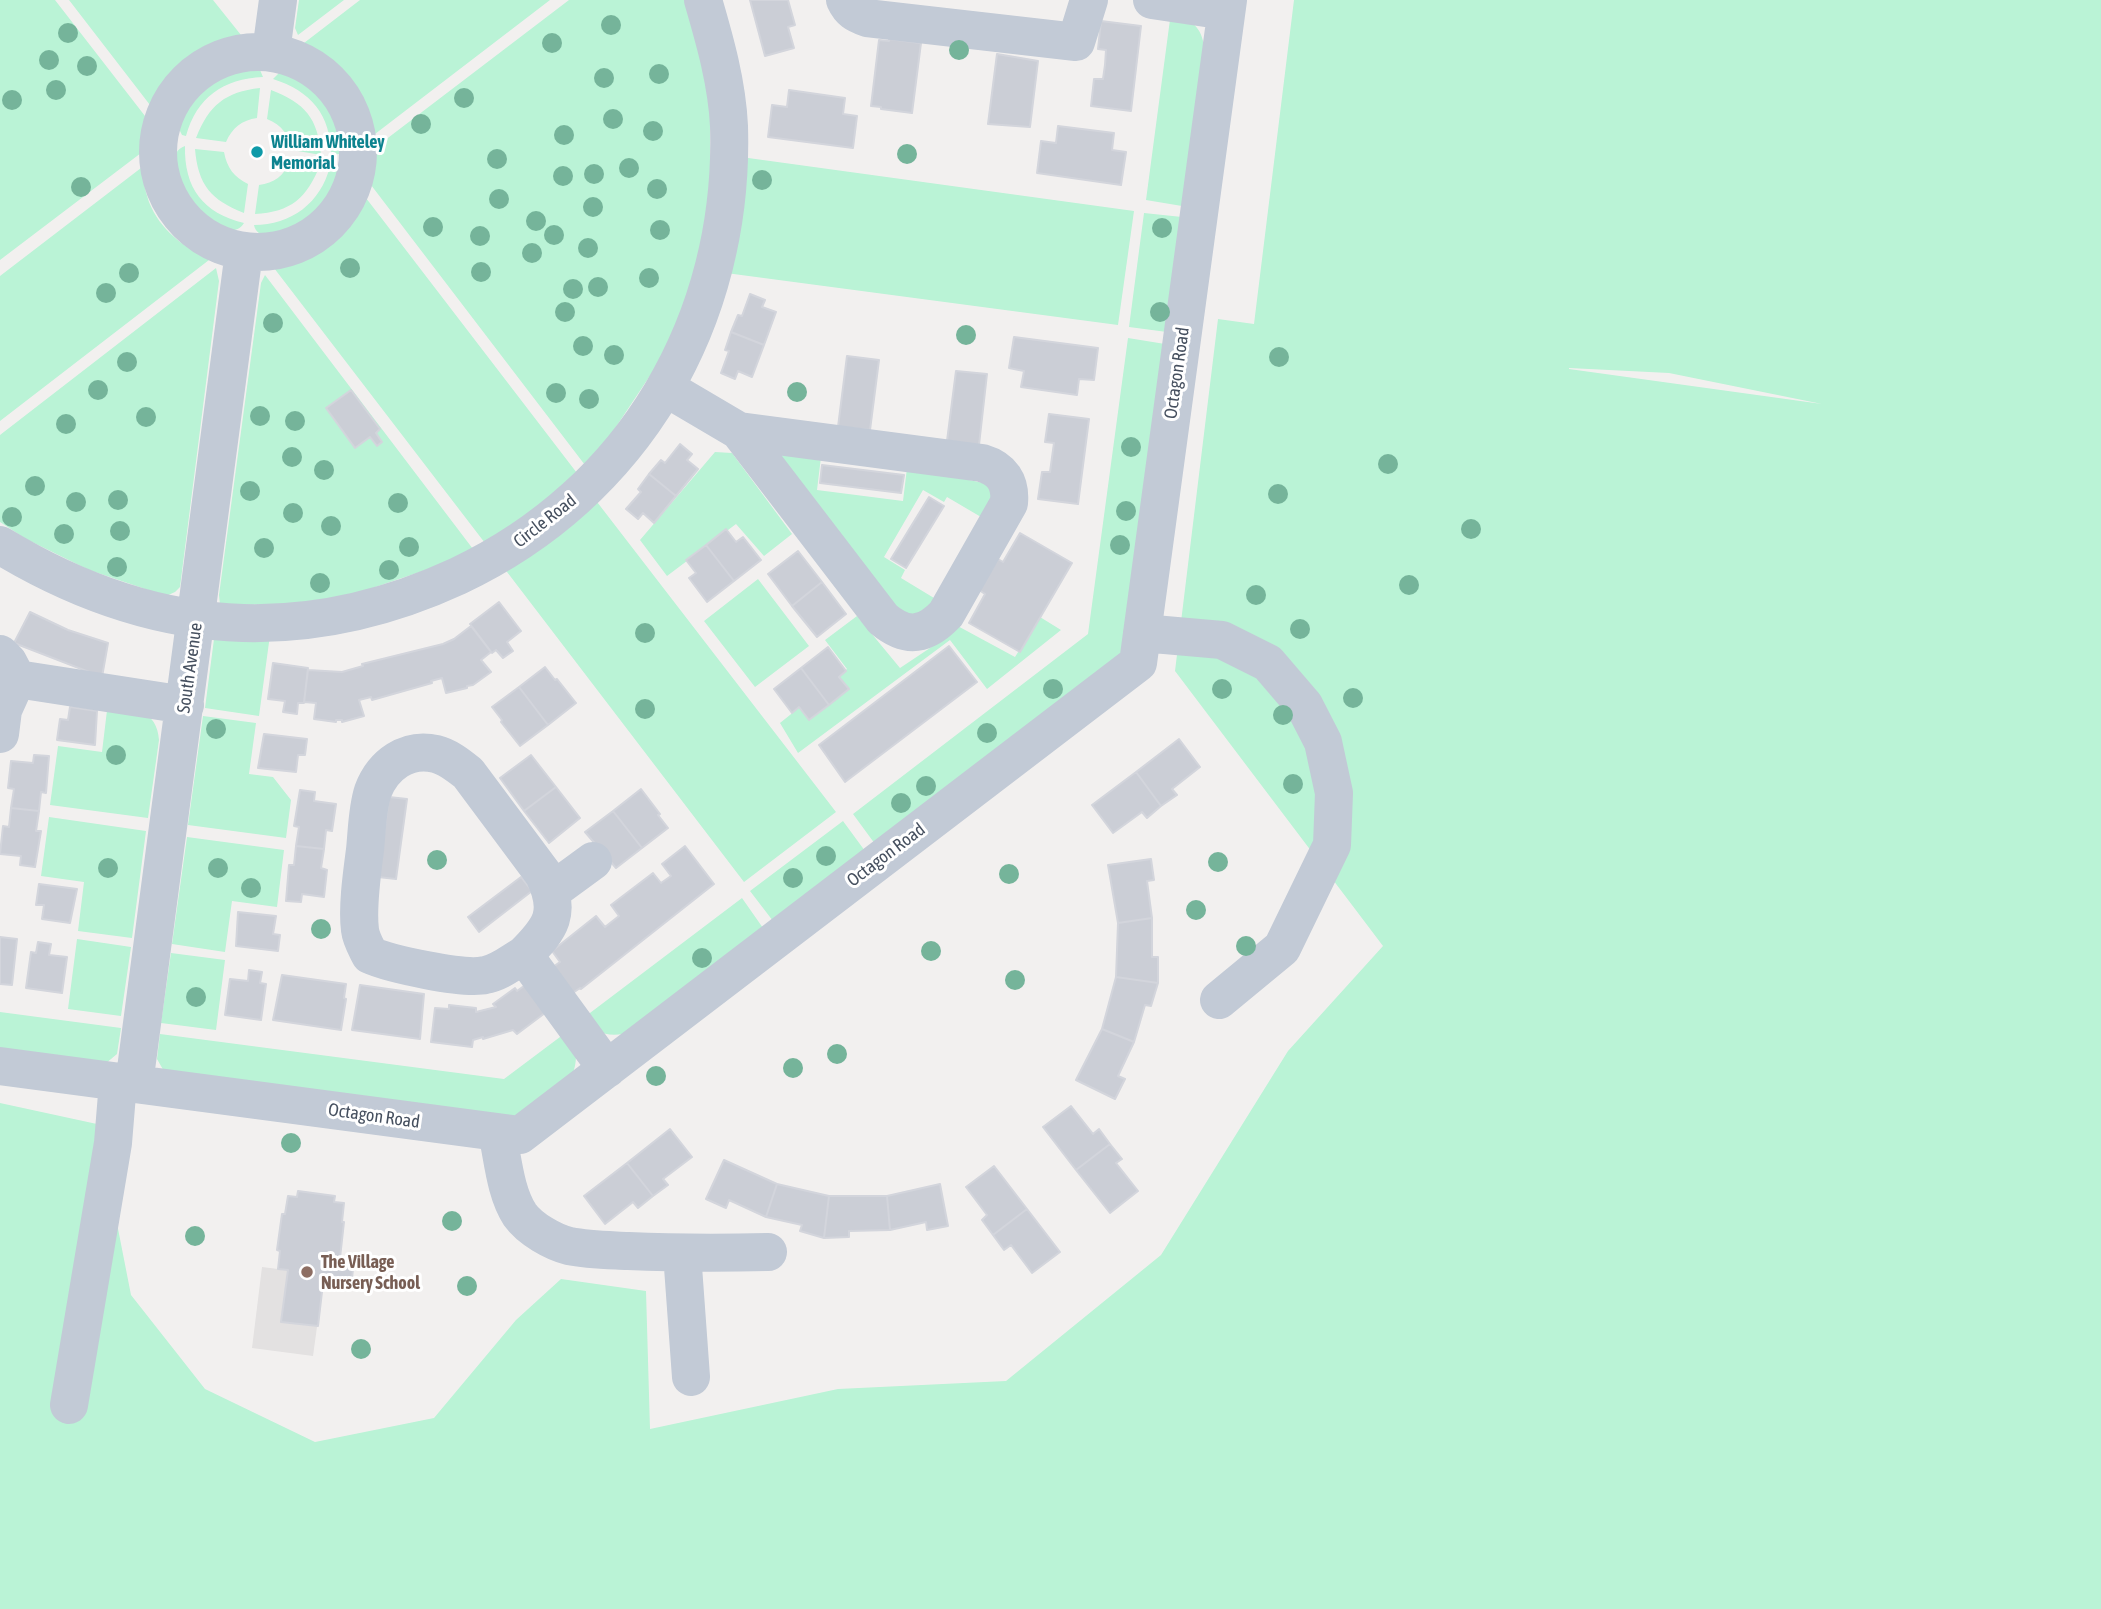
<!DOCTYPE html>
<style>
body{margin:0}
canvas{display:block;background:#f2f0ef}
</style>
<canvas width="2101" height="1609"></canvas>
<script>
const context = document.querySelector('canvas').getContext('2d');
context.lineJoin = 'round';
function fill(path, color) { context.fillStyle = color; context.fill(path, 'evenodd'); }
function strokePath(path, color, width, dash) { context.strokeStyle = color; context.lineWidth = width; context.lineCap = dash ? 'butt' : 'round'; context.setLineDash(dash || []); context.stroke(path); }
function write(font, color, halo, rows, align = 'center') {
  context.font = font + ' "Asap Condensed",sans-serif'; context.lineWidth = 6; context.setLineDash([]); context.textBaseline = 'middle'; context.strokeStyle = halo; context.fillStyle = color; for (const [text, x, y, turn = 0] of rows) {
    context.save(); context.translate(x, y); context.rotate((+turn || 0) * Math.PI / 180); context.textAlign = isNaN(turn) ? turn : align; if (halo) context.strokeText(text, 0, 0); context.fillText(text, 0, 0); context.restore();
  }
}
fill(new Path2D(`
 M 288,1196 L 335,1196 L 334,1202 L 344,1203 L 342,1222 L 344,1222 L 340,1257 L 354,1259 L 352,1279 L 324,1276 L 313,1356 L 252,1348 L 262,1267 L 278,1269 L 280,1251 L 277,1250 L 282,1214 L 285,1214 Z`), '#e3e1e1');
fill(new Path2D(`
 M 0,0 L 55,0 L 145,116 L 141,135 L 141,153 L 0,260 Z
 M 69,0 L 213,0 L 241,35 C 196,48 172,65 150,105 Z
 M 299,0 L 344,0 L 298,35 L 295,28 Z
 M 360,0 L 550,0 L 375,134 C 367,93 342,61 304,43 Z
 M 569,0 L 689,0 L 710,85 L 710,216 L 675,338 L 588,469 L 371,185 L 374,172 L 376,147 Z
 M 1294,0 L 2101,0 L 2101,1609 L 0,1609 L 0,1103 L 120,1129 L 111,1193 L 131,1295 L 205,1389 L 315,1442 L 434,1418 L 516,1320 L 561,1279 L 646,1291 L 650,1429 L 838,1389 L 1006,1381 L 1161,1255 L 1288,1051 L 1383,946 L 1175,671 L 1218,319 L 1254,324 ZM 1569,368 L 1669,373 L 1822,404 L 1569,369 Z
 M 1171,12 C 1189,21 1200,23 1204,45 L 1182,206 L 1146,200 Z
 M 247,68 L 260,70 L 263,77 C 223,79 197,97 186,136 L 182,135 L 178,127 C 191,92 212,78 247,68 Z
 M 281,71 C 311,81 331,103 339,133 C 341,141 342,147 339,154 L 331,155 C 331,115 311,91 273,79 Z
 M 260,88 L 257,118 C 242,120 232,128 226,142 L 196,138 C 209,105 225,92 260,88 Z
 M 271,90 C 305,103 318,118 321,155 L 292,150 C 289,135 282,125 267,119 Z
 M 185,146 C 184,188 203,213 244,223 C 223,257 147,158 185,146 Z
 M 195,149 L 224,152 C 227,168 234,177 248,184 L 244,213 C 211,200 198,185 195,149 Z
 M 741,157 L 1134,211 L 1118,325 L 726,273 Z
 M 290,161 L 320,165 C 307,198 291,212 255,214 L 259,185 C 274,183 284,176 290,161 Z
 M 330,166 L 337,170 C 342,206 260,257 254,225 C 291,225 321,203 330,166 Z
 M 141,168 C 143,179 145,191 149,202 C 160,230 183,246 209,260 L 0,421 L 0,276 Z
 M 366,198 L 580,477 L 488,547 L 274,268 C 318,260 347,239 366,198 Z
 M 1144,213 L 1182,217 L 1167,332 L 1129,327 Z
 M 216,268 L 219,281 L 180,587 L 175,592 L 166,596 L 89,570 L 26,539 L 0,522 L 0,435 Z
 M 265,275 L 476,553 L 325,604 L 220,605 L 219,595 L 261,283 Z
 M 1128,338 L 1165,344 L 1123,654 L 875,844 L 853,814 L 1088,634 Z
 M 769,449 L 821,457 L 817,490 L 903,501 L 907,468 L 882,461 L 997,486 L 981,517 L 947,497 L 944,502 L 923,490 L 884,557 L 905,570 L 901,578 L 934,598 L 931,604 L 907,621 Z
 M 715,452 L 732,453 L 792,534 L 764,556 L 736,524 L 667,576 L 640,540 Z
 M 594,498 L 836,812 L 744,882 L 504,568 Z
 M 758,579 L 809,646 L 755,687 L 704,621 Z
 M 857,616 L 900,668 L 939,642 L 954,624 L 1015,657 L 1040,617 L 1061,630 L 987,689 L 950,640 L 798,753 L 780,723 L 847,669 L 825,640 Z
 M 270,635 L 259,716 L 205,708 L 214,639 Z
 M 108,702 C 133,710 157,709 159,740 L 148,818 L 50,805 L 58,746 L 102,752 Z
 M 203,716 L 256,723 L 249,774 L 273,777 L 291,800 L 286,838 L 188,825 Z
 M 49,817 L 146,831 L 132,938 L 78,931 L 84,882 L 41,876 Z
 M 843,821 L 865,851 L 773,921 L 750,891 Z
 M 187,837 L 284,850 L 277,907 L 232,901 L 225,952 L 172,944 Z
 M 742,898 L 763,928 L 623,1034 C 604,1037 597,1031 582,1019 Z
 M 77,939 L 131,947 L 121,1016 L 68,1009 Z
 M 171,953 L 225,960 L 216,1030 L 161,1023 Z
 M 0,1012 L 121,1028 L 117,1054 L 105,1064 L 0,1049 Z
 M 568,1031 C 575,1047 579,1056 573,1073 L 515,1118 L 165,1073 L 157,1059 L 160,1034 L 504,1079 Z`), '#baf3d6');
const building = new Path2D(`
 M 750,0 L 788,0 L 795,25 L 788,27 L 794,48 L 765,56 Z
 M 1101,21 L 1141,26 L 1131,111 L 1091,106 L 1094,79 L 1103,79 L 1105,65 L 1106,50 L 1098,49 Z
 M 889,39 L 921,43 L 912,113 L 881,109 L 881,107 L 871,106 L 879,40 L 889,41 Z
 M 997,54 L 1038,61 L 1030,127 L 988,124 Z
 M 789,90 L 845,98 L 843,114 L 857,116 L 853,148 L 768,137 L 772,105 L 787,107 Z
 M 1058,126 L 1114,133 L 1112,150 L 1126,152 L 1121,185 L 1037,173 L 1041,141 L 1056,143 Z
 M 750,294 L 765,300 L 762,307 L 776,312 L 764,345 L 731,332 L 738,315 L 742,316 Z
 M 731,332 L 764,345 L 752,377 L 738,371 L 735,379 L 721,373 L 729,351 L 725,350 Z
 M 1014,337 L 1098,348 L 1094,380 L 1079,379 L 1077,395 L 1021,387 L 1024,371 L 1009,368 Z
 M 847,356 L 879,360 L 870,430 L 838,427 Z
 M 956,371 L 987,374 L 979,445 L 947,441 Z
 M 351,390 L 380,429 L 376,433 L 382,442 L 377,446 L 370,437 L 355,448 L 326,408 Z
 M 1049,414 L 1089,419 L 1078,504 L 1038,499 L 1042,472 L 1050,472 L 1054,443 L 1045,442 Z
 M 680,444 L 692,454 L 687,460 L 698,469 L 676,496 L 649,474 L 661,460 L 665,463 Z
 M 822,465 L 904,475 L 901,493 L 820,483 Z
 M 649,474 L 676,496 L 654,523 L 643,513 L 638,519 L 626,509 L 641,492 L 638,489 Z
 M 929,497 L 944,506 L 906,568 L 891,559 Z
 M 726,529 L 736,542 L 743,537 L 761,560 L 734,581 L 706,545 Z
 M 1020,533 L 1072,563 L 1020,652 L 969,623 L 985,594 L 979,590 L 998,559 L 1003,562 Z
 M 706,545 L 734,581 L 707,602 L 689,578 L 696,573 L 686,560 Z
 M 798,551 L 822,582 L 792,606 L 768,574 Z
 M 822,582 L 846,614 L 817,637 L 792,606 Z
 M 499,602 L 521,631 L 507,642 L 513,651 L 503,658 L 496,650 L 492,653 L 470,624 Z
 M 30,612 L 68,630 L 108,643 L 102,677 L 14,643 Z
 M 471,626 L 491,652 L 481,660 L 491,672 L 473,685 L 467,686 L 467,688 L 446,693 L 442,678 L 431,681 L 432,683 L 372,700 L 371,697 L 359,700 L 364,716 L 342,722 L 342,720 L 336,720 L 336,722 L 314,719 L 316,703 L 304,702 L 308,670 L 342,672 L 363,666 L 362,664 L 443,644 L 454,639 Z
 M 949,646 L 977,682 L 845,782 L 819,745 Z
 M 828,647 L 846,671 L 839,677 L 849,689 L 829,705 L 801,668 Z
 M 273,663 L 308,668 L 304,703 L 298,703 L 297,714 L 283,712 L 285,701 L 268,699 Z
 M 545,667 L 555,680 L 557,679 L 576,703 L 548,725 L 519,687 Z
 M 801,668 L 829,705 L 809,720 L 799,707 L 792,713 L 774,689 Z
 M 519,687 L 548,725 L 520,746 L 501,722 L 502,720 L 492,707 Z
 M 70,707 L 97,711 L 95,745 L 57,740 L 60,719 L 68,720 Z
 M 264,734 L 307,739 L 305,755 L 298,755 L 296,772 L 258,768 Z
 M 1179,739 L 1200,767 L 1172,789 L 1177,795 L 1161,806 L 1136,772 Z
 M 34,755 L 49,756 L 46,793 L 41,792 L 39,811 L 11,808 L 14,789 L 8,788 L 11,761 L 33,763 Z
 M 531,755 L 556,787 L 524,811 L 500,778 Z
 M 1136,772 L 1161,806 L 1147,818 L 1142,812 L 1113,833 L 1092,805 Z
 M 556,787 L 580,818 L 549,843 L 524,811 Z
 M 641,789 L 660,814 L 658,815 L 668,828 L 642,848 L 613,811 Z
 M 300,790 L 315,792 L 314,801 L 336,804 L 332,831 L 326,830 L 324,849 L 296,846 L 299,827 L 294,826 Z
 M 389,797 L 407,799 L 396,879 L 378,877 Z
 M 11,808 L 39,811 L 36,831 L 41,831 L 35,867 L 20,865 L 21,856 L 0,854 L 3,826 L 9,827 Z
 M 613,811 L 642,848 L 616,868 L 585,832 Z
 M 296,846 L 324,849 L 321,868 L 327,870 L 324,897 L 302,894 L 301,902 L 286,901 L 289,865 L 294,865 Z
 M 685,846 L 714,884 L 581,989 L 580,988 L 570,995 L 550,969 L 560,962 L 552,951 L 596,916 L 605,927 L 619,916 L 611,905 L 653,873 L 661,883 L 671,876 L 662,864 Z
 M 1151,859 L 1154,880 L 1147,881 L 1152,918 L 1118,923 L 1108,865 Z
 M 521,877 L 532,891 L 479,932 L 468,917 Z
 M 39,884 L 77,889 L 70,923 L 42,919 L 44,905 L 36,905 Z
 M 238,912 L 276,916 L 273,934 L 280,935 L 278,951 L 236,946 Z
 M 1152,918 L 1152,957 L 1158,957 L 1158,983 L 1116,977 L 1118,923 Z
 M 0,937 L 17,939 L 12,985 L 0,984 Z
 M 38,942 L 51,944 L 49,955 L 67,957 L 62,993 L 26,988 L 31,952 L 36,953 Z
 M 249,970 L 262,972 L 260,983 L 266,984 L 261,1020 L 225,1015 L 230,979 L 248,981 Z
 M 282,975 L 346,984 L 344,998 L 346,999 L 341,1030 L 273,1020 Z
 M 1116,977 L 1158,983 L 1151,1006 L 1145,1005 L 1134,1042 L 1102,1029 Z
 M 528,983 L 549,1010 L 517,1034 L 513,1030 L 483,1039 L 483,1037 L 473,1040 L 472,1047 L 431,1042 L 435,1008 L 449,1009 L 449,1005 L 476,1008 L 476,1012 L 496,1007 L 493,1004 L 515,988 L 517,991 Z
 M 360,985 L 424,994 L 420,1039 L 352,1030 Z
 M 1102,1029 L 1134,1042 L 1118,1076 L 1125,1079 L 1115,1099 L 1076,1080 Z
 M 1071,1106 L 1093,1134 L 1099,1129 L 1110,1144 L 1076,1170 L 1043,1127 Z
 M 670,1129 L 692,1157 L 663,1179 L 668,1185 L 653,1196 L 627,1163 Z
 M 1110,1144 L 1122,1159 L 1116,1163 L 1138,1191 L 1110,1213 L 1076,1170 Z
 M 724,1160 L 777,1184 L 766,1217 L 729,1200 L 726,1208 L 706,1199 Z
 M 627,1163 L 653,1196 L 638,1208 L 633,1202 L 605,1224 L 584,1196 Z
 M 994,1166 L 1027,1209 L 993,1235 L 982,1220 L 987,1215 L 966,1187 Z
 M 777,1184 L 829,1196 L 824,1238 L 800,1231 L 802,1225 L 766,1217 Z
 M 940,1184 L 948,1226 L 927,1230 L 926,1222 L 890,1230 L 887,1196 Z
 M 298,1191 L 335,1196 L 334,1202 L 344,1203 L 342,1222 L 344,1222 L 340,1258 L 354,1259 L 352,1279 L 324,1275 L 318,1326 L 281,1322 L 288,1270 L 278,1269 L 280,1251 L 277,1250 L 282,1214 L 285,1214 L 288,1196 L 297,1197 Z
 M 829,1196 L 887,1196 L 890,1230 L 849,1231 L 849,1237 L 824,1238 Z
 M 1027,1209 L 1060,1252 L 1032,1273 L 1011,1245 L 1004,1250 L 993,1235 Z`);
fill(building, '#cbced6');
strokePath(building, '#d3d5dc', 2);
strokePath(new Path2D(`
 M 845,0 C 850,11 856,14 867,18 L 1076,42 L 1089,0
 M 1152,0 L 1226,11
 M158 152a100 100 0 1 1 200 0a100 100 0 1 1-200 0Z
 M 271,52 L 278,0
 M 666,388 L 739,431 L 982,463 C 1002,469 1011,482 1009,503 L 946,614 C 925,636 907,639 883,619 L 739,431
 M 0,545 C 74,590 156,620 243,623 C 318,625 391,607 458,576 C 634,493 735,320 729,126 C 727,83 715,41 703,0
 M 1142,633 L 1222,640 L 1268,663 L 1304,705 L 1323,742 L 1334,793 L 1332,845 L 1282,948 L 1219,1000
 M 0,654 L 8,662 L 17,679 L 185,705
 M 0,734 L 3,710 L 17,679
 M 552,891 L 593,861
 M 524,955 C 512,962 499,973 485,975 C 464,980 390,964 370,955 C 366,947 361,939 360,930 C 357,907 362,873 365,850 C 367,831 367,809 373,791 C 383,765 407,747 436,754 C 448,757 458,765 468,773 L 544,875 C 562,913 551,928 524,955 L 607,1069
 M 0,1066 L 520,1135 L 1138,663 L 1228,0
 M 134,1084 L 244,252
 M 497,1132 C 503,1159 505,1192 520,1215 C 530,1229 553,1242 569,1246 C 589,1250 609,1250 628,1251 C 675,1253 721,1253 768,1252
 M 682,1253 L 691,1377
 M 69,1405 L 113,1143 L 118,1082`), '#c2cad6', 38);
context.fillStyle = '#75b49a';
for (const [x, y] of [
 [611,25],
 [68,33],
 [552,43],
 [959,50],
 [49,60],
 [87,66],
 [659,74],
 [604,78],
 [56,90],
 [464,98],
 [12,100],
 [613,119],
 [421,124],
 [653,131],
 [564,135],
 [907,154],
 [497,159],
 [629,168],
 [594,174],
 [563,176],
 [762,180],
 [81,187],
 [657,189],
 [499,199],
 [593,207],
 [536,221],
 [433,227],
 [1162,228],
 [660,230],
 [554,235],
 [480,236],
 [588,248],
 [532,253],
 [350,268],
 [481,272],
 [129,273],
 [649,278],
 [598,287],
 [573,289],
 [106,293],
 [565,312],
 [1160,312],
 [273,323],
 [966,335],
 [583,346],
 [614,355],
 [1279,357],
 [127,362],
 [98,390],
 [797,392],
 [556,393],
 [589,399],
 [260,416],
 [146,417],
 [295,421],
 [66,424],
 [1131,447],
 [292,457],
 [1388,464],
 [324,470],
 [35,486],
 [250,491],
 [1278,494],
 [118,500],
 [76,502],
 [398,503],
 [1126,511],
 [293,513],
 [12,517],
 [331,526],
 [1471,529],
 [120,531],
 [64,534],
 [1120,545],
 [409,547],
 [264,548],
 [117,567],
 [389,570],
 [320,583],
 [1409,585],
 [1256,595],
 [1300,629],
 [645,633],
 [1053,689],
 [1222,689],
 [1353,698],
 [645,709],
 [1283,715],
 [216,729],
 [987,733],
 [116,755],
 [1293,784],
 [926,786],
 [901,803],
 [826,856],
 [437,860],
 [1218,862],
 [108,868],
 [218,868],
 [1009,874],
 [793,878],
 [251,888],
 [1196,910],
 [321,929],
 [1246,946],
 [931,951],
 [702,958],
 [1015,980],
 [196,997],
 [837,1054],
 [793,1068],
 [656,1076],
 [291,1143],
 [452,1221],
 [195,1236],
 [467,1286],
 [361,1349]
]) { context.beginPath(); context.arc(x, y, 10, 0, 2 * Math.PI); context.fill(); }
for (const [x, y, r, color] of [
 [257,152,7,"#0f9aa8"],
 [307,1272,7,"#8d6e63"]
]) { const dot = new Path2D(); dot.arc(x, y, r, 0, 2 * Math.PI); context.fillStyle = color; context.fill(dot); strokePath(dot, '#fff', 2.5); }
write('bold 18px', '#0d838f', '#fff', [
 ["William Whiteley",271,142],
 ["Memorial",271,163]
], 'left');
write('18px', '#46505f', '#fff', [
 ["Octagon Road",1177,373,-82],
 ["Circle Road",545,521,-38],
 ["South Avenue",190,668,-82],
 ["Octagon Road",886,855,-37],
 ["Octagon Road",374,1116,8]
]);
write('bold 18px', '#785e54', '#fff', [
 ["The Village",321,1262],
 ["Nursery School",321,1283]
], 'left');
</script>
